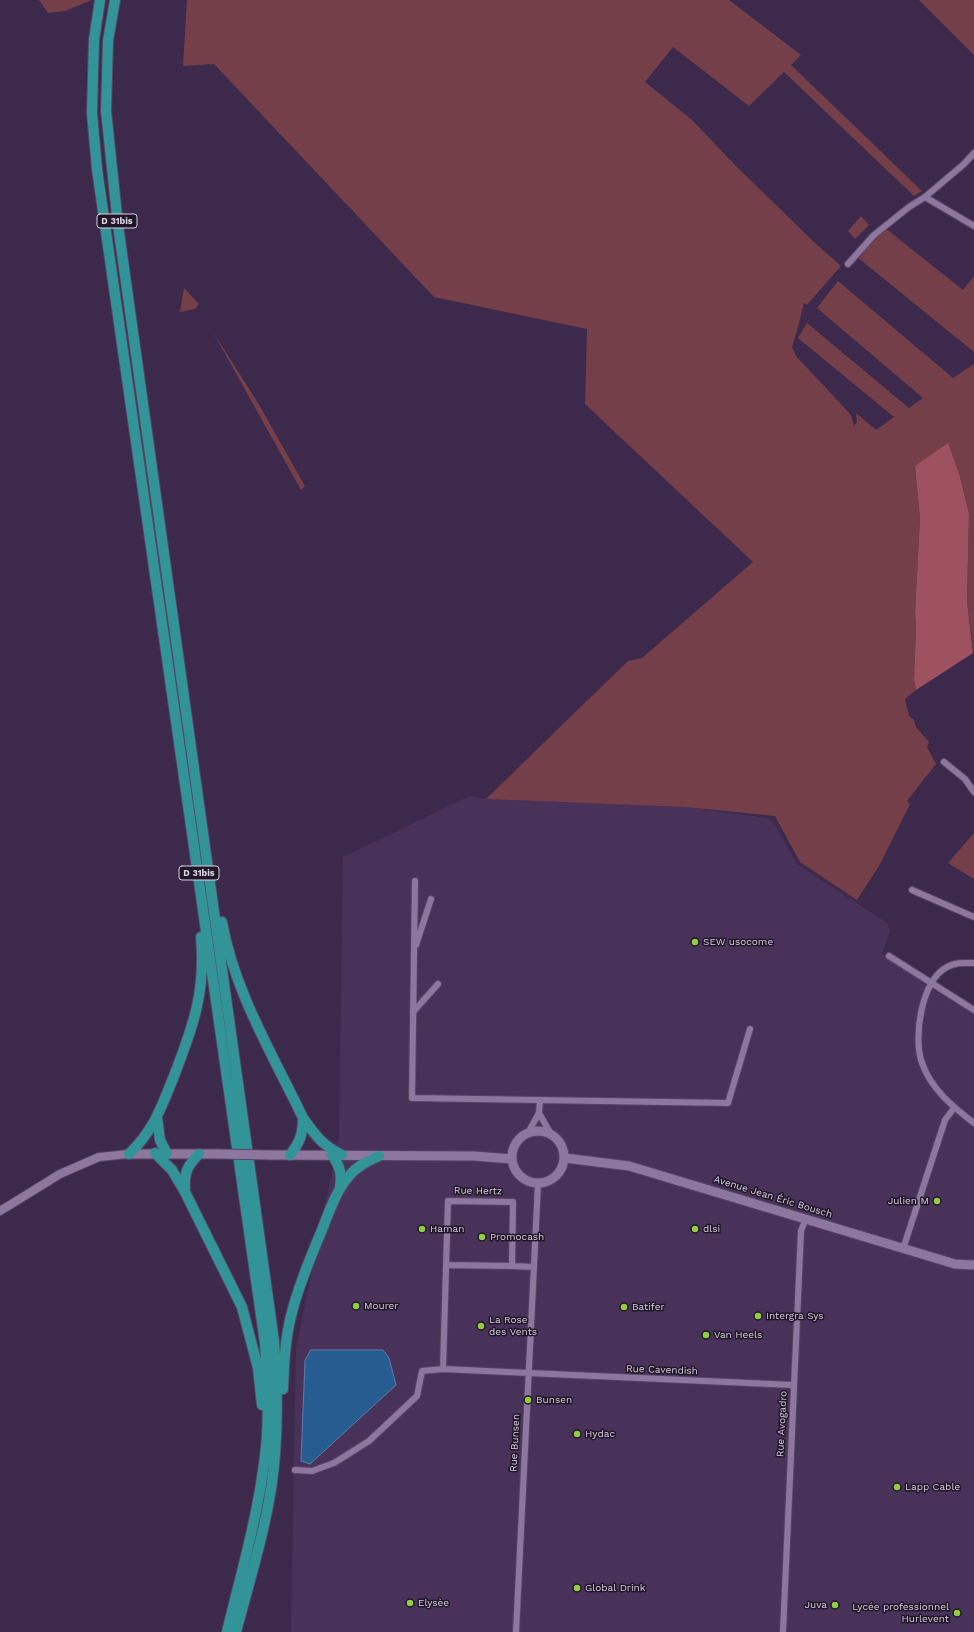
<!DOCTYPE html>
<meta charset="utf-8">
<style>
body{margin:0}
canvas{display:block;background:#3d294b}
</style>
<canvas width="974" height="1632"></canvas>
<script>
const context = document.querySelector('canvas').getContext('2d');
context.lineJoin = 'round';
function fill(path, color) { context.fillStyle = color; context.fill(path, 'evenodd'); }
function strokePath(path, color, width, dash) { context.strokeStyle = color; context.lineWidth = width; context.lineCap = dash ? 'butt' : 'round'; context.setLineDash(dash || []); context.stroke(path); }
function write(font, color, halo, rows, align = 'center') {
  context.font = font + ' "Work Sans",sans-serif'; context.lineWidth = 3; context.setLineDash([]); context.textBaseline = 'middle'; context.strokeStyle = halo; context.fillStyle = color; for (const [text, x, y, turn = 0] of rows) {
    context.save(); context.translate(x, y); context.rotate((+turn || 0) * Math.PI / 180); context.textAlign = isNaN(turn) ? turn : align; if (halo) context.strokeText(text, 0, 0); context.fillText(text, 0, 0); context.restore();
  }
}
fill(new Path2D(`
 M 470,796 L 486,799 L 686,807 L 767,818 L 775,825 L 797,864 L 887,923 L 890,931 L 882,954 L 927,983 L 936,992 L 974,1013 L 974,1632 L 291,1632 L 296,1348 L 339,1137 L 343,857 Z`), '#49325a');
fill(new Path2D(`
 M 39,0 L 92,0 L 65,11 L 48,13 Z
 M 187,0 L 729,0 L 801,55 L 791,65 L 922,191 L 914,196 L 784,72 L 749,106 L 673,47 L 645,82 L 692,120 L 735,165 L 815,243 L 841,266 L 807,305 L 804,303 L 798,327 L 793,335 L 798,327 L 792,347 L 796,356 L 851,415 L 854,426 L 857,422 L 856,413 L 876,430 L 894,417 L 798,338 L 807,323 L 909,408 L 923,398 L 817,308 L 838,281 L 953,378 L 974,364 L 974,653 L 967,601 L 969,514 L 960,477 L 915,466 L 920,518 L 915,612 L 916,628 L 914,679 L 916,690 L 905,699 L 909,716 L 914,720 L 916,727 L 929,742 L 927,747 L 936,764 L 907,801 L 910,804 L 879,866 L 857,900 L 800,862 L 775,816 L 686,807 L 486,799 L 628,661 L 642,658 L 753,562 L 585,404 L 587,329 L 434,297 L 214,64 L 183,66 Z
 M 919,0 L 974,0 L 974,55 Z
 M 861,216 L 869,225 L 855,239 L 848,231 Z
 M 885,228 L 963,290 L 974,276 L 974,352 L 857,257 Z
 M 184,288 L 199,304 L 195,309 L 180,312 Z
 M 213,332 L 258,403 L 305,486 L 301,490 Z
 M 974,833 L 974,879 L 948,863 Z`), '#743f48');
fill(new Path2D(`
 M 948,443 L 960,477 L 969,514 L 967,601 L 973,653 L 916,690 L 914,679 L 916,628 L 915,612 L 920,518 L 915,466 Z`), '#9e525f');
const water = new Path2D(`
 M 311,1350 L 383,1350 L 389,1358 L 396,1385 L 310,1464 L 301,1461 L 305,1361 Z`);
fill(water, '#265c90');
strokePath(water, '#5c7ea9', 1);
const minor = new Path2D(`
 M 925,197 L 974,226
 M 848,264 L 874,235 L 909,207 L 925,197 L 964,164 L 974,153
 M 944,762 L 965,779 L 974,792
 M 415,881 L 412,1098 L 728,1103 L 750,1029
 M 912,890 L 974,917
 M 416,945 L 431,899
 M 889,956 L 974,1010
 M 974,963 C 964,963 956,962 947,967 C 921,981 913,1038 922,1063 C 931,1089 953,1107 974,1123
 M 413,1012 L 438,984
 M 539,1113 L 552,1136
 M 528,1133 L 539,1113 L 540,1101
 M 903,1249 L 945,1120 L 954,1108
 M 512,1266 L 534,1267
 M 443,1369 L 448,1201 L 513,1202 L 512,1266 L 446,1265
 M 295,1470 L 312,1471 L 334,1463 L 369,1441 L 417,1396 L 422,1371 L 443,1369 L 507,1372 L 793,1385
 M 516,1632 L 538,1184
 M 783,1632 L 801,1231 L 806,1218`);
const tertiary = new Path2D(`
 M 0,1211 L 60,1174 L 99,1157 L 129,1154`);
const secondary = new Path2D(`
 M512 1157a26 26 0 1 1 52 0a26 26 0 1 1-52 0Z
 M 129,1154 L 218,1154
 M 271,1155 L 474,1156 L 512,1159
 M 565,1158 L 629,1166 L 955,1264 L 974,1265`);
const trunk = new Path2D(`
 M 100,0 L 94,40 L 92,113 L 97,169 L 265,1343 C 267,1380 270,1418 265,1456 C 258,1516 241,1574 227,1632
 M 115,0 L 108,41 L 106,111 L 118,225 L 274,1341 C 277,1379 278,1416 275,1454 C 271,1514 251,1574 236,1632
 M 222,922 C 234,991 273,1055 303,1118 C 303,1134 300,1142 290,1155
 M 157,1117 L 160,1140 L 167,1154
 M 303,1118 C 315,1135 322,1145 342,1155
 M 155,1153 L 172,1170 L 185,1192 L 242,1307 L 258,1368 L 262,1405
 M 129,1154 C 154,1130 161,1108 174,1076 C 193,1027 206,991 201,937
 M 332,1155 C 340,1166 342,1174 340,1188
 M 185,1189 C 184,1173 187,1166 199,1154
 M 283,1389 C 284,1364 285,1340 291,1316 C 298,1287 310,1258 322,1230 C 329,1212 336,1191 349,1176 C 357,1166 368,1161 379,1156`);
strokePath(minor, '#564562', 8);
strokePath(tertiary, '#564562', 10);
strokePath(secondary, '#564562', 11);
strokePath(trunk, '#564562', 12);
strokePath(minor, '#8d779e', 6);
strokePath(tertiary, '#8d779e', 8);
strokePath(secondary, '#8d779e', 9);
strokePath(trunk, '#329498', 10);
const secondaryBridge = new Path2D(`
 M 218,1154 L 271,1155`);
strokePath(secondaryBridge, '#564562', 11, []);
strokePath(secondaryBridge, '#8d779e', 9);
for (const [x, y, r, color] of [
 [695,942,4,"#91cd40"],
 [937,1201,4,"#91cd40"],
 [422,1229,4,"#91cd40"],
 [695,1229,4,"#91cd40"],
 [482,1237,4,"#91cd40"],
 [356,1306,4,"#91cd40"],
 [624,1307,4,"#91cd40"],
 [758,1316,4,"#91cd40"],
 [481,1326,4,"#91cd40"],
 [706,1335,4,"#91cd40"],
 [528,1400,4,"#91cd40"],
 [577,1434,4,"#91cd40"],
 [897,1487,4,"#91cd40"],
 [577,1588,4,"#91cd40"],
 [410,1603,4,"#91cd40"],
 [835,1605,4,"#91cd40"],
 [957,1613,4,"#91cd40"]
]) { const dot = new Path2D(); dot.arc(x, y, r, 0, 2 * Math.PI); context.fillStyle = color; context.fill(dot); strokePath(dot, '#1f1626', 1.5); }
for (const [x, y, w] of [
 [117,221,40],
 [199,873,40]
]) { const box = new Path2D(); box.roundRect(x - w / 2, y - 7, w, 14, 3); context.fillStyle = '#1f1626'; context.fill(box); strokePath(box, '#d9cee3', 1); }
write('bold 9px', '#d9cee3', null, [
 ["D 31bis",117,221],
 ["D 31bis",199,873]
]);
write('10px', '#d9cee3', '#1f1626', [
 ["SEW usocome",703,942],
 ["Julien M",929,1201,"right"],
 ["Haman",430,1229],
 ["dlsi",703,1229],
 ["Promocash",490,1237],
 ["Mourer",364,1306],
 ["Batifer",632,1307],
 ["Intergra Sys",766,1316],
 ["La Rose",489,1320],
 ["des Vents",489,1332],
 ["Van Heels",714,1335],
 ["Bunsen",536,1400],
 ["Hydac",585,1434],
 ["Lapp Cable",905,1487],
 ["Global Drink",585,1588],
 ["Elysèe",418,1603],
 ["Juva",827,1605,"right"],
 ["Lycée professionnel",949,1607,"right"],
 ["Hurlevent",949,1619,"right"]
], 'left');
write('10px', '#d9cee3', '#1f1626', [
 ["Rue Hertz",478,1191,1],
 ["Avenue Jean Éric Bousch",773,1197,17],
 ["Rue Cavendish",662,1370,2],
 ["Rue Avogadro",782,1424,-87],
 ["Rue Bunsen",515,1443,-87]
]);
</script>
